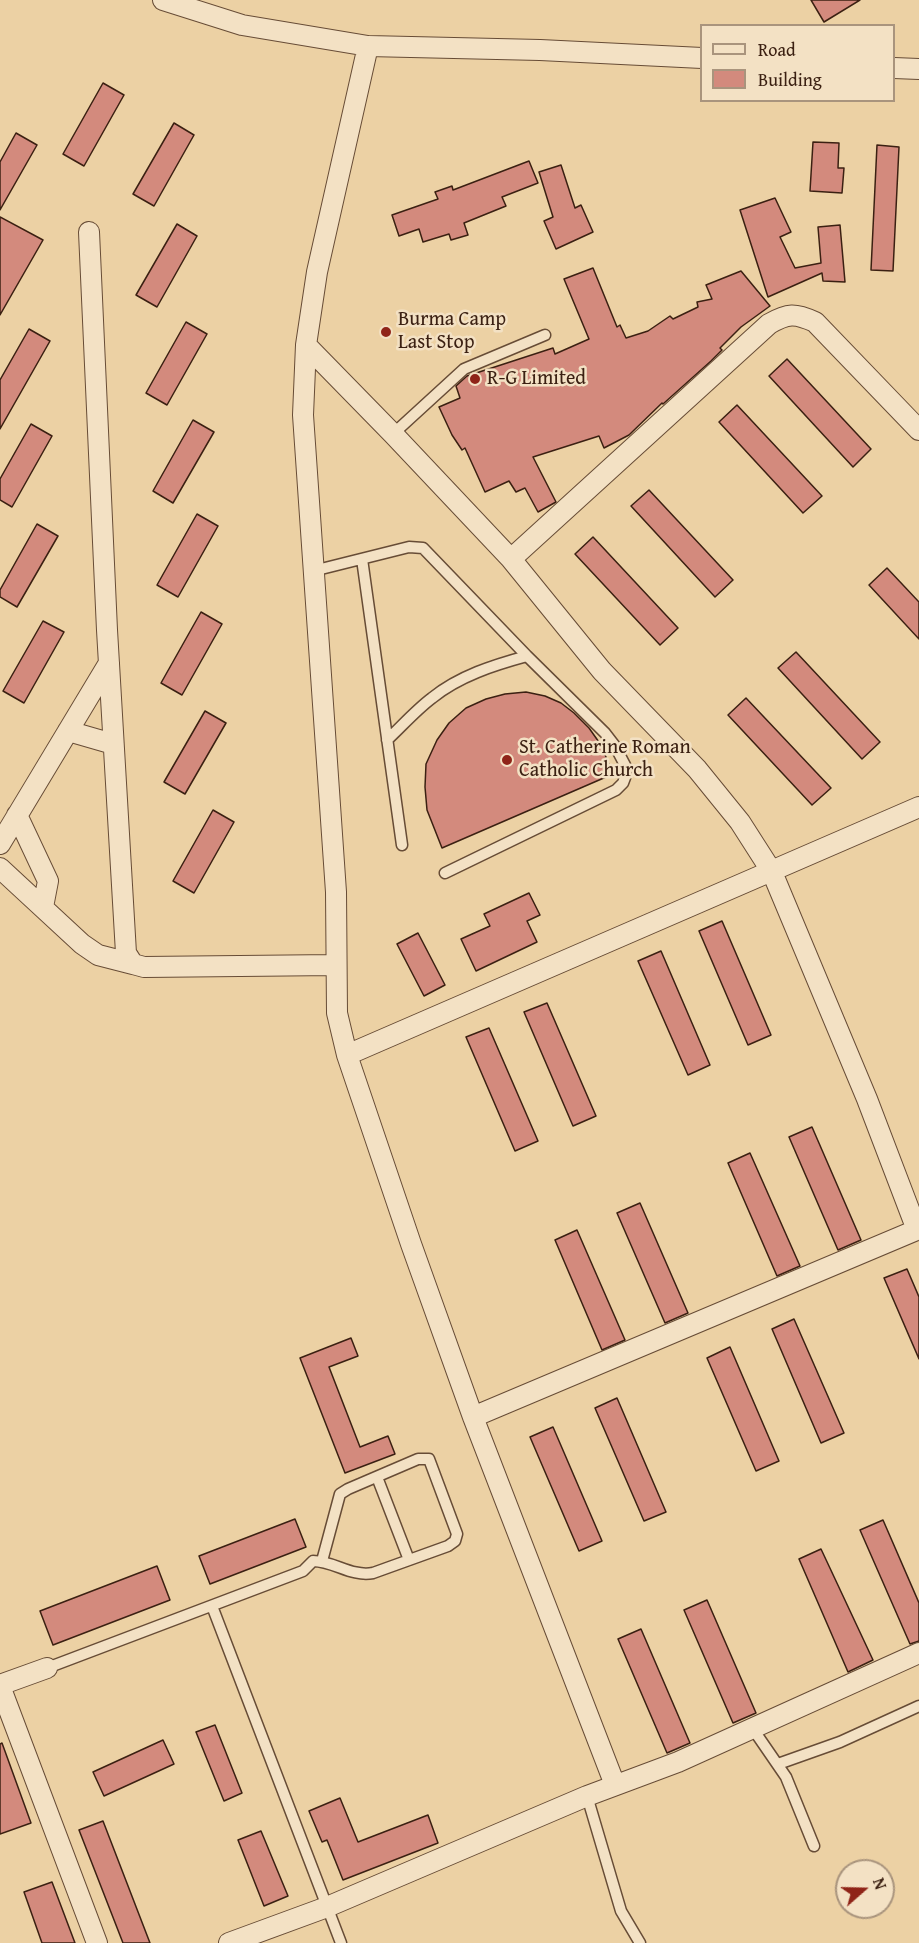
<!DOCTYPE html>
<style>
body{margin:0}
#map{position:relative;width:919px;height:1943px;overflow:hidden;background:#ecd1a4;font-family:"Gentium Book Plus",serif}
canvas{display:block}
.legend{position:absolute;left:700px;top:24px;width:195px;height:78px;box-sizing:border-box;background:#f3e1c4;border:2px solid #a9947d;margin:0;padding:8px 10px;list-style:none;font-size:18px;color:#3b2012}
.legend li{display:flex;align-items:center;gap:12px;height:30px}
.legend b{width:30px;border:2px solid #a9947d}
.north{position:absolute;left:835px;top:1859px;width:60px;height:60px;box-sizing:border-box;background:#f3e1c4;border:2px solid #a9947d;border-radius:50%;rotate:70deg;font-size:16px;font-weight:700;line-height:24px;text-align:center;color:#3b2012}
.north::after{content:'';display:block;margin:auto;width:21px;height:27px;background:#8f2418;clip-path:polygon(50% 0,100% 100%,50% 72%,0 100%)}
</style>
<div id="map">
<canvas width="919" height="1943"></canvas>
<ul class="legend">
<li><b style="height:8px;background:#f3e1c4"></b>Road</li>
<li><b style="height:16px;background:#d38a7d"></b>Building</li>
</ul>
<div class="north">N</div>
</div>
<script>
const context = document.querySelector('canvas').getContext('2d');
context.lineJoin = 'round';
function fill(path, color) { context.fillStyle = color; context.fill(path, 'evenodd'); }
function strokePath(path, color, width, dash) { context.strokeStyle = color; context.lineWidth = width; context.lineCap = dash ? 'butt' : 'round'; context.setLineDash(dash || []); context.stroke(path); }
function write(font, color, halo, rows, align = 'center') {
  context.font = font + ' "Gentium Book Plus",serif'; context.lineWidth = 5; context.setLineDash([]); context.textBaseline = 'middle'; context.strokeStyle = halo; context.fillStyle = color; for (const [text, x, y, turn = 0] of rows) {
    context.save(); context.translate(x, y); context.rotate((+turn || 0) * Math.PI / 180); context.textAlign = isNaN(turn) ? turn : align; if (halo) context.strokeText(text, 0, 0); context.fillText(text, 0, 0); context.restore();
  }
}
const building = new Path2D(`
 M 811,0 L 860,0 L 824,22 Z
 M 103,83 L 124,95 L 84,166 L 63,154 Z
 M 174,123 L 194,135 L 154,206 L 133,194 Z
 M 16,133 L 37,145 L 0,210 L 0,162 Z
 M 813,142 L 839,143 L 838,168 L 844,168 L 842,193 L 810,191 Z
 M 877,145 L 899,147 L 893,271 L 871,270 Z
 M 529,161 L 538,183 L 502,197 L 506,206 L 464,223 L 468,235 L 451,240 L 449,234 L 423,242 L 419,229 L 399,236 L 392,215 L 438,199 L 435,192 L 452,186 L 453,190 Z
 M 561,165 L 575,208 L 581,205 L 593,232 L 556,249 L 544,221 L 553,217 L 539,172 Z
 M 775,198 L 791,232 L 780,237 L 795,268 L 821,263 L 818,227 L 840,225 L 845,282 L 823,281 L 822,273 L 768,297 L 740,210 Z
 M 0,217 L 43,240 L 0,315 Z
 M 177,224 L 197,236 L 157,307 L 136,295 Z
 M 593,268 L 617,327 L 620,325 L 626,338 L 648,331 L 670,316 L 673,319 L 698,307 L 697,302 L 712,299 L 706,285 L 741,271 L 770,306 L 741,327 L 720,348 L 722,350 L 711,361 L 663,404 L 662,403 L 629,435 L 604,448 L 599,436 L 533,457 L 556,502 L 538,512 L 525,488 L 516,492 L 509,481 L 485,492 L 465,448 L 462,450 L 452,435 L 439,407 L 460,398 L 456,386 L 467,376 L 553,348 L 555,354 L 589,339 L 564,279 Z
 M 186,322 L 207,334 L 167,405 L 146,393 Z
 M 29,329 L 50,341 L 0,429 L 0,380 Z
 M 787,359 L 871,449 L 853,467 L 769,376 Z
 M 737,405 L 822,496 L 803,513 L 719,422 Z
 M 193,420 L 214,432 L 173,503 L 153,491 Z
 M 31,424 L 52,436 L 12,507 L 0,500 L 0,479 Z
 M 649,490 L 733,580 L 715,597 L 631,506 Z
 M 197,514 L 218,526 L 178,597 L 157,585 Z
 M 37,524 L 58,536 L 17,607 L 0,597 L 0,590 Z
 M 593,537 L 678,628 L 660,645 L 575,554 Z
 M 887,568 L 919,602 L 919,639 L 869,585 Z
 M 201,612 L 222,624 L 182,695 L 161,683 Z
 M 43,621 L 64,632 L 24,703 L 3,691 Z
 M 796,652 L 880,742 L 862,759 L 778,668 Z
 M 526,692 L 545,696 L 561,703 L 574,713 L 589,728 L 601,745 L 613,774 L 442,848 L 427,810 L 425,787 L 426,764 L 437,740 L 449,723 L 466,708 L 486,699 L 505,694 Z
 M 746,698 L 831,788 L 812,805 L 728,715 Z
 M 205,711 L 226,723 L 185,794 L 164,782 Z
 M 213,810 L 234,822 L 194,893 L 173,881 Z
 M 529,893 L 540,915 L 527,921 L 537,942 L 476,971 L 461,939 L 490,926 L 484,914 Z
 M 722,921 L 771,1035 L 748,1045 L 699,931 Z
 M 418,933 L 445,985 L 424,996 L 397,944 Z
 M 661,951 L 710,1065 L 688,1075 L 638,961 Z
 M 547,1003 L 596,1116 L 573,1126 L 524,1012 Z
 M 489,1028 L 538,1141 L 515,1151 L 466,1037 Z
 M 812,1127 L 861,1240 L 838,1250 L 789,1137 Z
 M 750,1153 L 800,1266 L 777,1276 L 728,1163 Z
 M 640,1203 L 688,1313 L 665,1323 L 617,1213 Z
 M 577,1230 L 625,1340 L 602,1350 L 555,1240 Z
 M 907,1269 L 919,1297 L 919,1359 L 884,1278 Z
 M 794,1319 L 844,1433 L 821,1443 L 772,1329 Z
 M 351,1338 L 358,1356 L 329,1367 L 360,1447 L 388,1436 L 395,1454 L 345,1473 L 300,1358 Z
 M 730,1347 L 779,1461 L 756,1471 L 707,1358 Z
 M 617,1398 L 666,1512 L 644,1521 L 595,1408 Z
 M 553,1427 L 602,1541 L 579,1551 L 530,1437 Z
 M 295,1519 L 306,1547 L 210,1584 L 199,1556 Z
 M 883,1520 L 919,1603 L 919,1641 L 910,1644 L 860,1530 Z
 M 821,1549 L 873,1660 L 848,1672 L 799,1559 Z
 M 157,1566 L 170,1600 L 53,1645 L 40,1611 Z
 M 707,1600 L 756,1713 L 733,1723 L 684,1610 Z
 M 641,1629 L 690,1743 L 667,1753 L 618,1639 Z
 M 215,1725 L 242,1793 L 224,1801 L 196,1732 Z
 M 163,1740 L 174,1764 L 104,1796 L 93,1772 Z
 M 2,1743 L 31,1823 L 0,1834 L 0,1744 Z
 M 340,1798 L 358,1842 L 428,1815 L 438,1843 L 343,1880 L 327,1840 L 322,1842 L 309,1811 Z
 M 103,1821 L 150,1943 L 123,1943 L 79,1830 Z
 M 261,1831 L 288,1896 L 264,1906 L 238,1840 Z
 M 52,1882 L 75,1943 L 42,1943 L 24,1892 Z`);
fill(building, '#d38a7d');
strokePath(building, '#3b2012', 1.5);
const lane = new Path2D(`
 M 393,434 L 464,369 L 545,335
 M 362,559 L 402,845
 M 313,571 L 409,547 L 423,548 L 527,656 L 605,733 L 615,746 L 626,767 L 626,775 L 623,783 L 616,790 L 445,873
 M 387,740 C 402,726 416,710 432,698 C 459,676 494,665 527,656
 M 377,1477 L 409,1560
 M 212,1606 L 341,1943
 M 47,1668 L 303,1571 L 313,1561 C 334,1561 351,1577 373,1573 L 448,1546 L 455,1541 L 457,1534 L 429,1459 L 418,1459 L 348,1489 L 340,1494 L 322,1561
 M 753,1729 L 786,1777 L 814,1846
 M 778,1764 L 840,1742 L 919,1706
 M 587,1796 L 621,1911 L 640,1943`);
const street = new Path2D(`
 M 163,0 L 242,25 L 368,46 L 540,50 L 702,58
 M 368,46 L 317,272 L 306,345 L 303,415 L 336,892 L 337,1013 L 347,1055 L 411,1244 L 473,1417 L 615,1785
 M 894,68 L 919,69
 M 89,232 L 107,630 L 126,953 L 133,964 L 144,967 L 335,965
 M 306,345 L 393,434 L 511,559 L 602,671 L 697,769 L 740,822 L 772,872 L 867,1099 L 917,1230
 M 511,559 L 769,324 C 788,313 795,313 815,322 L 919,430
 M 68,731 L 113,744
 M 17,815 L 48,881 L 43,907
 M 0,844 L 109,663
 M 0,868 L 82,944 L 98,955 L 133,964
 M 347,1055 L 919,807
 M 473,1417 L 919,1229
 M 0,1685 L 47,1668
 M 0,1686 L 97,1943
 M 229,1943 L 327,1907 L 587,1796 L 678,1762 L 919,1653`);
strokePath(lane, '#674c36', 13);
strokePath(street, '#674c36', 22);
strokePath(lane, '#f3e1c4', 10);
strokePath(street, '#f3e1c4', 20);
for (const [x, y, r, color] of [
 [386,332,6,"#8f2418"],
 [475,379,6,"#8f2418"],
 [507,760,6,"#8f2418"]
]) { const dot = new Path2D(); dot.arc(x, y, r, 0, 2 * Math.PI); context.fillStyle = color; context.fill(dot); strokePath(dot, '#f3e1c4', 2); }
write('20px', '#3b2012', '#f3e1c4', [
 ["Burma Camp",398,320],
 ["Last Stop",398,343],
 ["R-G Limited",487,379],
 ["St. Catherine Roman",519,748],
 ["Catholic Church",519,771]
], 'left');
</script>
